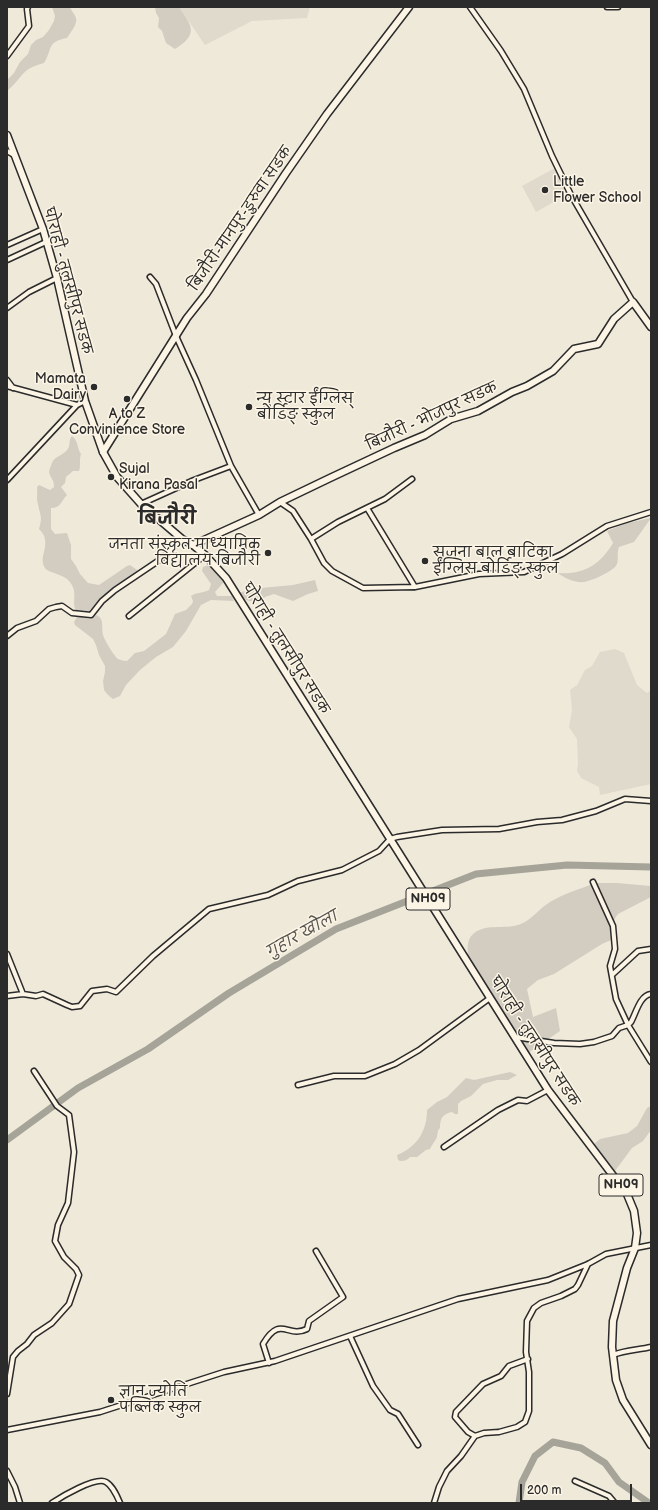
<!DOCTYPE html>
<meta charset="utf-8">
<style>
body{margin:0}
#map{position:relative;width:658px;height:1510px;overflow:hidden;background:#efe9da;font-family:"Balsamiq Sans",sans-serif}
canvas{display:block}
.frame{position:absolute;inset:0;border:8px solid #2b2b2b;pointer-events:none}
.scale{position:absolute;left:520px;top:1484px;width:112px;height:18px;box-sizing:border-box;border:2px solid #2b2b2b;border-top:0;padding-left:5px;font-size:12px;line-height:14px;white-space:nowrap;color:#2b2b2b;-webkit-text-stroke:3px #fcf5e5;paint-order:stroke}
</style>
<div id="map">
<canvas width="658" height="1510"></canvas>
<div class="frame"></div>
<div class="scale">200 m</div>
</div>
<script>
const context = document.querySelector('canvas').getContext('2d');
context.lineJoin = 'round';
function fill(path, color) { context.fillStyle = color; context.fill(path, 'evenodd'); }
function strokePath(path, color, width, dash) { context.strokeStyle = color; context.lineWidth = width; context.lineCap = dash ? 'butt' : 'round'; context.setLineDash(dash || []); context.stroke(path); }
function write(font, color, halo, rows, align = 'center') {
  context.font = font + ' "Balsamiq Sans","Playpen Sans Deva",sans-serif'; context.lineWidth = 3; context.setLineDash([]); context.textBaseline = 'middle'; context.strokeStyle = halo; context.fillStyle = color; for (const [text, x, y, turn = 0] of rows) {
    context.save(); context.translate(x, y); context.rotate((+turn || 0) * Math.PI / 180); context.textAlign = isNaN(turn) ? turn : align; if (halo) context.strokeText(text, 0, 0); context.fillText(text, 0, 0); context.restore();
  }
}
fill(new Path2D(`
 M 179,7 L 310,7 L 307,18 L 252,21 L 205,45 Z
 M 555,168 L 568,194 L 536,212 L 522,186 Z
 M 615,649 L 624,653 L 637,685 L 647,693 L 651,690 L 651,784 L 600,795 L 599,787 L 581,778 L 577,771 L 578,763 L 577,739 L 569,727 L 572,710 L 570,690 L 577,685 L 585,670 L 592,666 L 600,652 Z`), '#e0dacc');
fill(new Path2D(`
 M 52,7 L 70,7 C 71,11 75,14 76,18 C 78,24 70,33 67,38 C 46,42 53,49 44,63 C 20,69 23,78 7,91 L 7,80 L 14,73 L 20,62 L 28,54 L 31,45 L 36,40 L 43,37 L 49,30 L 54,21 L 55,16 Z
 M 155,7 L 179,7 C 192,26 199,34 175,49 L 166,43 L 162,31 L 158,27 L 159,18 L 156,13 Z
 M 72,436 C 78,440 77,448 81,454 C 79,460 81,465 79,471 L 73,471 L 66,477 L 65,483 L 61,487 L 67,495 C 61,501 61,508 51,508 L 51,529 L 55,534 L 67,533 L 71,545 L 71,559 L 76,566 L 80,574 L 88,583 L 99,585 L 127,566 L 130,565 L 137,570 L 137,573 L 112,590 L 97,602 L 89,611 L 76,610 C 71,602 79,592 69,581 C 64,574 48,573 45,568 C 39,558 47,550 45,540 C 45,536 42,532 39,529 C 43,516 40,516 38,504 C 36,498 38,493 37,487 L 39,485 L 50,490 L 54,487 C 54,480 52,480 50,475 C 48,471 50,469 51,466 C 54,455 60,458 67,450 C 71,446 68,440 72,436 Z
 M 651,518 L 634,542 L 619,547 C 616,554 620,562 615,567 C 609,573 591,581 584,582 C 575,583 564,578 558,573 C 583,575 600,565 613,543 L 607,531 L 627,523 Z
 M 209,565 L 224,582 L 215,592 L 217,596 L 232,596 L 234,601 L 211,600 L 201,605 L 186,631 L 173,647 L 156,657 L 140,670 L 126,685 L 120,696 L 113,699 L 108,695 L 104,690 L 103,681 L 105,672 L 105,666 L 99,655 L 96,645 L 93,639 L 75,625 L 74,622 L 77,617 L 80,616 L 89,619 L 97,615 C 105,620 101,627 103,635 C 104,639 114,656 118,659 C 121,660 124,661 127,661 L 135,653 L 144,651 L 166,634 L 175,614 L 186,610 L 192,604 L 193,601 L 191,596 C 197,592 203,593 209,590 L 211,584 L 202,571 L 203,567 Z
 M 315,580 L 318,591 L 308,594 L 293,601 L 274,594 L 265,597 L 261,602 C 251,602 243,601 237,593 L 261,588 L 293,585 Z
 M 595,883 L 617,883 L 651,886 L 651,897 L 618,914 C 611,922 614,929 616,938 L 602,944 L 554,974 L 538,980 L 527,989 L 533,1017 L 556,1008 L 560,1031 L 528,1053 L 468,957 C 468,950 466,940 473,934 C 486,922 508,931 523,923 C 533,918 540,908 550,902 C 563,894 580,889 595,883 Z
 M 510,1072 L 517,1075 L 508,1080 L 497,1080 L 483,1084 L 471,1096 L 461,1101 L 458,1104 L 458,1114 L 455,1114 L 452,1112 C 443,1114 440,1118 440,1128 C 437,1131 438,1133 437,1137 C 436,1140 431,1146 430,1149 L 426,1150 L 417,1157 L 410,1157 C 407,1161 401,1162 398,1160 L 397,1155 C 417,1147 427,1131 427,1110 L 437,1102 L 447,1097 L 466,1078 L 474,1080 Z
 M 651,1106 L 651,1130 L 643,1141 L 632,1148 L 615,1171 L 593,1145 L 600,1139 L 628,1133 L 637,1126 L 647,1108 Z`), '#d2cdc0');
strokePath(new Path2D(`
 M 7,1140 L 78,1088 L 148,1049 L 229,993 L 336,929 L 476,874 L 567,865 L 651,867
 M 519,1503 L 522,1482 L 535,1456 L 553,1442 L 581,1448 L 605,1463 L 619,1482 L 649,1503`), '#a6a399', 7);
const street = new Path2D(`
 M 470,7 L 501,51 L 524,89 L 552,156 L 571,195 L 633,302
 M 607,7 L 618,7
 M 7,56 L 29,26 L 27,9 L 28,7
 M 7,151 L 14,155
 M 7,245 L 43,229
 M 7,260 L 46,242
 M 150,277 L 156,284 L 176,336 L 196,380 L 231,466 L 259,515
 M 7,308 L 29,292 L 57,278
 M 7,380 L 13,388
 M 7,386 L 77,405
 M 7,480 L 77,405 L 85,401
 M 280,502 L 293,511 L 311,539 L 324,563 L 332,571 L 363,588 L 415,587 L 479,574 L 524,572 L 562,554 L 607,526 L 651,512
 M 141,504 L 194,480 L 231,466
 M 367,508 L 415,587
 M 311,539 L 338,522 L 385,499 L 412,479
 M 129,616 L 205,555
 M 7,636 L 17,628 L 36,621 L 49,609 L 56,607 L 62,606 L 72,613 L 91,615 L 102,601 L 115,590 L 161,559 L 182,539
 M 593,882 L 613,926 L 615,949 L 610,966 L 616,999 L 628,1025 L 651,1062
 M 7,954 L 23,994 L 36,996 L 43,994 L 67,1005 L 72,1007 L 80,1006 L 92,991 L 107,989 L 116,992 L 153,956 L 209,909 L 268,895 L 298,881 L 342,870 L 379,851 L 390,839 L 397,837 L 442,830 L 499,829 L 537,822 L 562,820 L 596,811 L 625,799 L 651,801
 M 612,975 L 638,951 L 651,949
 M 7,996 L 23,994
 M 515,1037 L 554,1043 L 580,1044 L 594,1042 L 612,1036 L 619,1028 L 628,1025 L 631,1022 C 636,1013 640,995 651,994
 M 298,1085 L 334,1076 L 365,1076 L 395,1064 L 419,1050 L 490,998
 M 444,1147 L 498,1110 L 518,1100 L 527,1101 L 548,1090
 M 350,1336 L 373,1386 L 390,1410 L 398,1414 L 418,1445
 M 613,1355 C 625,1350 638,1350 651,1347
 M 269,1363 L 263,1344 C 281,1314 287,1339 307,1329 L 309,1321 L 343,1297 L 316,1251
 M 7,1394 L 13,1357 L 18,1351 L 27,1344 L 34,1335 L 52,1323 L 69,1304 L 79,1275 L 76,1269 L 64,1257 L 55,1241 L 58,1225 L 68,1203 L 74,1152 L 69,1115 L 57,1106 L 34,1071
 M 7,1430 L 100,1412 L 224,1372 L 275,1361 L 458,1299 L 548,1280 L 588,1264 L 606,1254 L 651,1245
 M 475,1436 L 468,1432 L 455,1417 L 456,1412 L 483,1384 L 501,1376 L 509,1366 L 528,1359
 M 7,1471 L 15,1487 L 20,1503
 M 575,1481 L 609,1496 L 614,1502
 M 52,1503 C 61,1497 96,1476 106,1482 C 113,1486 117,1496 120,1503
 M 434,1503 L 439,1487 L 447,1471 L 461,1456 L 475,1436 L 484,1433 L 499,1432 L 517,1427 L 525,1422 L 529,1411 L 529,1372 L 526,1352 L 527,1321 L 534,1308 L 541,1303 L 561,1296 L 575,1289 L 578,1285 L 588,1264`);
const secondary = new Path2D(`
 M 103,452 L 187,318 L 206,294 L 286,173 L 327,114 L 409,7
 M 193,545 L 259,515 L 280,502 L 330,478 L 394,448 L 425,435 L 451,419 L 478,411 L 512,392 L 527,386 L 553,371 L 574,349 L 598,344 L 614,319 L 633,302 L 651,327`);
const primary = new Path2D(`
 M 7,135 L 43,229 L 57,278 L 85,401 L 103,452 L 117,477 L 141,504 L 182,539 L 193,545 L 205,555 L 226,578 L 548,1090 L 627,1194 L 634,1211 L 637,1233 L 635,1248 L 627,1268 L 613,1321 L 612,1347 L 616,1380 L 623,1400 L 651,1445`);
strokePath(street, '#2b2b2b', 7);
strokePath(secondary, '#2b2b2b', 9);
strokePath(primary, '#2b2b2b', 9);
strokePath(street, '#fcf5e5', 4);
strokePath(secondary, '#fcf5e5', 6);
strokePath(primary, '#fcf5e5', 6);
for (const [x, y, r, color] of [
 [545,190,4,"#2b2b2b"],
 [94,387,4,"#2b2b2b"],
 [127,399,4,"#2b2b2b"],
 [249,407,4,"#2b2b2b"],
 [111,477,4,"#2b2b2b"],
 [268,553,4,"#2b2b2b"],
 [425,561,4,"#2b2b2b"],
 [111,1400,4,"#2b2b2b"]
]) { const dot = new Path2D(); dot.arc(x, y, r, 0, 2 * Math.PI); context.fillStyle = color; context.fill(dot); strokePath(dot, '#fcf5e5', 1.5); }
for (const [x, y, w] of [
 [428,899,44],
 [621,1185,44]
]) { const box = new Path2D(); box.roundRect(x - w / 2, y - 11, w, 22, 3); context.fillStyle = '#fcf5e5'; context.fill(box); strokePath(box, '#2b2b2b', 1); }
write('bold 13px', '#2b2b2b', null, [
 ["NH09",428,899],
 ["NH09",621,1185]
]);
write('14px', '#2b2b2b', '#fcf5e5', [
 ["Little",553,182],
 ["Flower School",553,198],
 ["Mamata",86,379,"right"],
 ["Dairy",86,395,"right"],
 ["न्यु स्टार ईंग्लिस्",257,399],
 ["बोर्डिङ् स्कुल",257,415],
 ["A to Z",127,414,"center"],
 ["Convinience Store",127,430,"center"],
 ["Sujal",119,469],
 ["Kirana Pasal",119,485],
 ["जनता संस्कृत माध्यामिक",260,545,"right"],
 ["विद्यालय बिजौरी",260,561,"right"],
 ["सृजना बाल बाटिका",433,553],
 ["ईंग्लिस बोर्डिङ् स्कुल",433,569],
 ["ज्ञान ज्योति",119,1392],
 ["पब्लिक स्कुल",119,1408]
], 'left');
write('14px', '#2b2b2b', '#fcf5e5', [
 ["बिजौरी-मानपुर-डुरुवा सडक",241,219,-56],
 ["घोराही - तुलसीपुर सडक",67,281,75],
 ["बिजौरी - भोजपुर सडक",432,417,-25],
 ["घोराही - तुलसीपुर सडक",285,649,58],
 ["घोराही - तुलसीपुर सडक",534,1042,57]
]);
write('italic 15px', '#565552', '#fcf5e5', [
 ["गुहार खोला",302,935,-29]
]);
write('bold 18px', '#2b2b2b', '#fcf5e5', [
 ["बिजौरी",167,519]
]);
</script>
